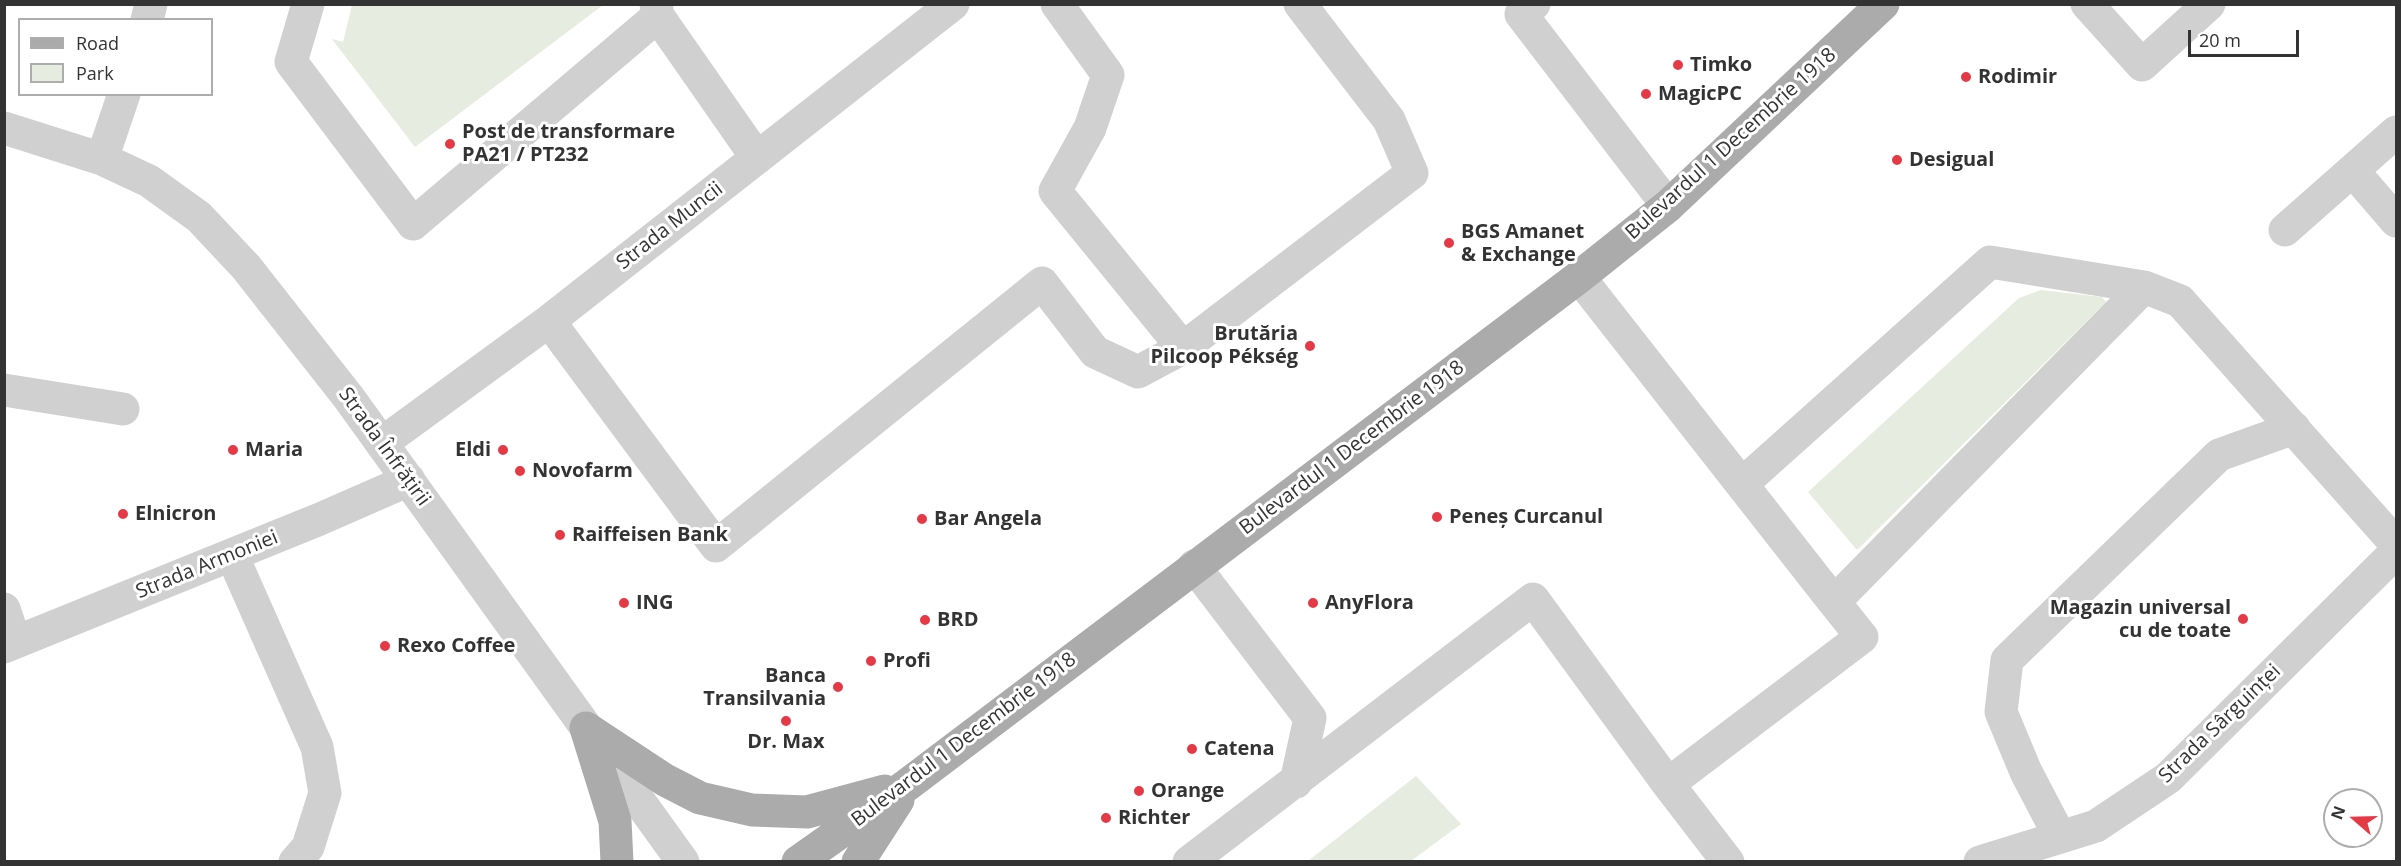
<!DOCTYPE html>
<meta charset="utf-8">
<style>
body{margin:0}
#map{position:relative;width:2401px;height:866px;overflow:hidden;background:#fff;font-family:"Open Sans",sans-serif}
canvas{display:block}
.frame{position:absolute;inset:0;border:6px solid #333;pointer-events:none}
.legend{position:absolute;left:18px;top:18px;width:195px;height:78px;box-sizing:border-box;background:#fff;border:2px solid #adadad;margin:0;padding:8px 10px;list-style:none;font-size:18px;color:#333}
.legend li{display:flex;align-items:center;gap:12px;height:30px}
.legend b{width:30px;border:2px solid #adadad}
.north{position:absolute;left:2323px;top:788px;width:60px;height:60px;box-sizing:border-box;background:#fff;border:2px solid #adadad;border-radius:50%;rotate:290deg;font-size:16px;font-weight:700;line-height:24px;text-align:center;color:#333}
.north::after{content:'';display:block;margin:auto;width:21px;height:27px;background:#e63946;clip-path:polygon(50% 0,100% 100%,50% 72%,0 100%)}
.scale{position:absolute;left:2188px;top:30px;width:111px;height:27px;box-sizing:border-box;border:3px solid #333;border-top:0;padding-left:8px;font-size:18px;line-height:21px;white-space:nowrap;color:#333;-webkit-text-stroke:4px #fff;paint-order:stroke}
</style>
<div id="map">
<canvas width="2401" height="866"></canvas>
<div class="frame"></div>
<ul class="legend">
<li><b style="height:8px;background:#ababab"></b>Road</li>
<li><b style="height:16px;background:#e6ecdf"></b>Park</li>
</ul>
<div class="north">N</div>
<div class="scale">20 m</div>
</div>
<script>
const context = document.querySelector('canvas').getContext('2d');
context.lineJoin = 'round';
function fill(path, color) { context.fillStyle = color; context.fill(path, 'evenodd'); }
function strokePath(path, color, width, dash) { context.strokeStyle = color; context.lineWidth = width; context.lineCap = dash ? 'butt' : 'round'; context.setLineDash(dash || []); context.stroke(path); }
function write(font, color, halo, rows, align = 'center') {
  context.font = font + ' "Open Sans",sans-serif'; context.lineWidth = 6; context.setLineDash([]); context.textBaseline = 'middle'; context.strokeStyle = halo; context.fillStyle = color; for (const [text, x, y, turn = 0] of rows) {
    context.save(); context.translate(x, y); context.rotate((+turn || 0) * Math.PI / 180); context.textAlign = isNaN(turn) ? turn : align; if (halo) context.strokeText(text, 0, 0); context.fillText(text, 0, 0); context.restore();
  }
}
fill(new Path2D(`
 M 352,5 L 352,4 L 603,5 L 415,147 L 332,39 L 343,42 Z
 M 2041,290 L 2102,297 L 2106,302 L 1857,550 L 1808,492 L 2019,298 Z
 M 1416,776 L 1461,824 L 1411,861 L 1308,861 Z`), '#e6ecdf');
strokePath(new Path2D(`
 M 308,4 L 291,62 L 413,224 L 658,16
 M 656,4 L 658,16 L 757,158
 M 1057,4 L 1108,75 L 1090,128 L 1055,191 L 1183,348
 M 1534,4 L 1521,14 L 1668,206
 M 2087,4 L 2142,65 L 2209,4
 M 147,20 L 151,4
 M 4,128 L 102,159 L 149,181 L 199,217 L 246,267 L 349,398 L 683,862
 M 102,159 L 124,94
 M 2353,171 L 2396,221
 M 2285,230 L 2396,132
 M 1579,277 L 1834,602 L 2144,287
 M 549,321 L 716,546 L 1042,283 L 1095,352 L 1138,372 L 1183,348 L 1412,173 L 1389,120 L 1300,4
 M 4,390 L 123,409
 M 382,443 L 549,321 L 953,4
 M 1742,484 L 1990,262 L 2144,287 L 2180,301 L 2396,544
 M 232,555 L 317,747 L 325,793 L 308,847 L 295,862
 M 1194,566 L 1310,718 L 1296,782
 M 4,609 L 15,642
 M 4,647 L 320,519 L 409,480
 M 1668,784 L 1728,862
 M 2060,837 L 2026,772 L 2001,712 L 2007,660 L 2219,455 L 2294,428
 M 1189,862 L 1533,599 L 1668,784 L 1862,637 L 1834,602
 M 1980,862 L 2096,826 L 2168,778 L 2396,552`), '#d0d0d0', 33);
strokePath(new Path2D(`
 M 586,728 L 665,780 L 700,798 L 752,810 L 807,812 L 885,791
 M 586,728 L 615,821 L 617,862
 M 798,862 L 907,785 L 1579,277 L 1668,206 L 1883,4
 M 858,862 L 898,800`), '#ababab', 33);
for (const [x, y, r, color] of [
 [1678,65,6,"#e63946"],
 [1966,77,6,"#e63946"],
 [1646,94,6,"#e63946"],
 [450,144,6,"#e63946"],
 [1897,160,6,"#e63946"],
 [1449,243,6,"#e63946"],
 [1310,346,6,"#e63946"],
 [233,450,6,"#e63946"],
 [503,450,6,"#e63946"],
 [520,471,6,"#e63946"],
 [123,514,6,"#e63946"],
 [1437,517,6,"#e63946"],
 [922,519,6,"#e63946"],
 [560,535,6,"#e63946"],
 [624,603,6,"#e63946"],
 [1313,603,6,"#e63946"],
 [2243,619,6,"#e63946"],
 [925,620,6,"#e63946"],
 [385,646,6,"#e63946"],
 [871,661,6,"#e63946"],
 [838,687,6,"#e63946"],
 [786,721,6,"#e63946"],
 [1192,749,6,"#e63946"],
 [1139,791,6,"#e63946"],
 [1106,818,6,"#e63946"]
]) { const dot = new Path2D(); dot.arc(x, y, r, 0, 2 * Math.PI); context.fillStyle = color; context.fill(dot); strokePath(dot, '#fff', 2); }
write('bold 20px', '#333', '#fff', [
 ["Timko",1690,65],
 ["Rodimir",1978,77],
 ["MagicPC",1658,94],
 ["Post de transformare",462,132],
 ["PA21 / PT232",462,155],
 ["Desigual",1909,160],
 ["BGS Amanet",1461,232],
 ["& Exchange",1461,255],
 ["Brutăria",1298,334,"right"],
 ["Pilcoop Pékség",1298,357,"right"],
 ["Maria",245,450],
 ["Eldi",491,450,"right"],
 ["Novofarm",532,471],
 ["Elnicron",135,514],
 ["Peneș Curcanul",1449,517],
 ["Bar Angela",934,519],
 ["Raiffeisen Bank",572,535],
 ["ING",636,603],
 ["AnyFlora",1325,603],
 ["Magazin universal",2231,608,"right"],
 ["cu de toate",2231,631,"right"],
 ["BRD",937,620],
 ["Rexo Coffee",397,646],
 ["Profi",883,661],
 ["Banca",826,676,"right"],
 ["Transilvania",826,699,"right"],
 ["Dr. Max",786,742,"center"],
 ["Catena",1204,749],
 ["Orange",1151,791],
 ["Richter",1118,818]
], 'left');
write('20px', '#333', '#fff', [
 ["Bulevardul 1 Decembrie 1918",1731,144,-42],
 ["Strada Muncii",670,226,-38],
 ["Strada Înfrățirii",384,447,54],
 ["Bulevardul 1 Decembrie 1918",1352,448,-37],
 ["Strada Armoniei",207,565,-22],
 ["Strada Sârguinței",2220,724,-44],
 ["Bulevardul 1 Decembrie 1918",964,740,-37]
]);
</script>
